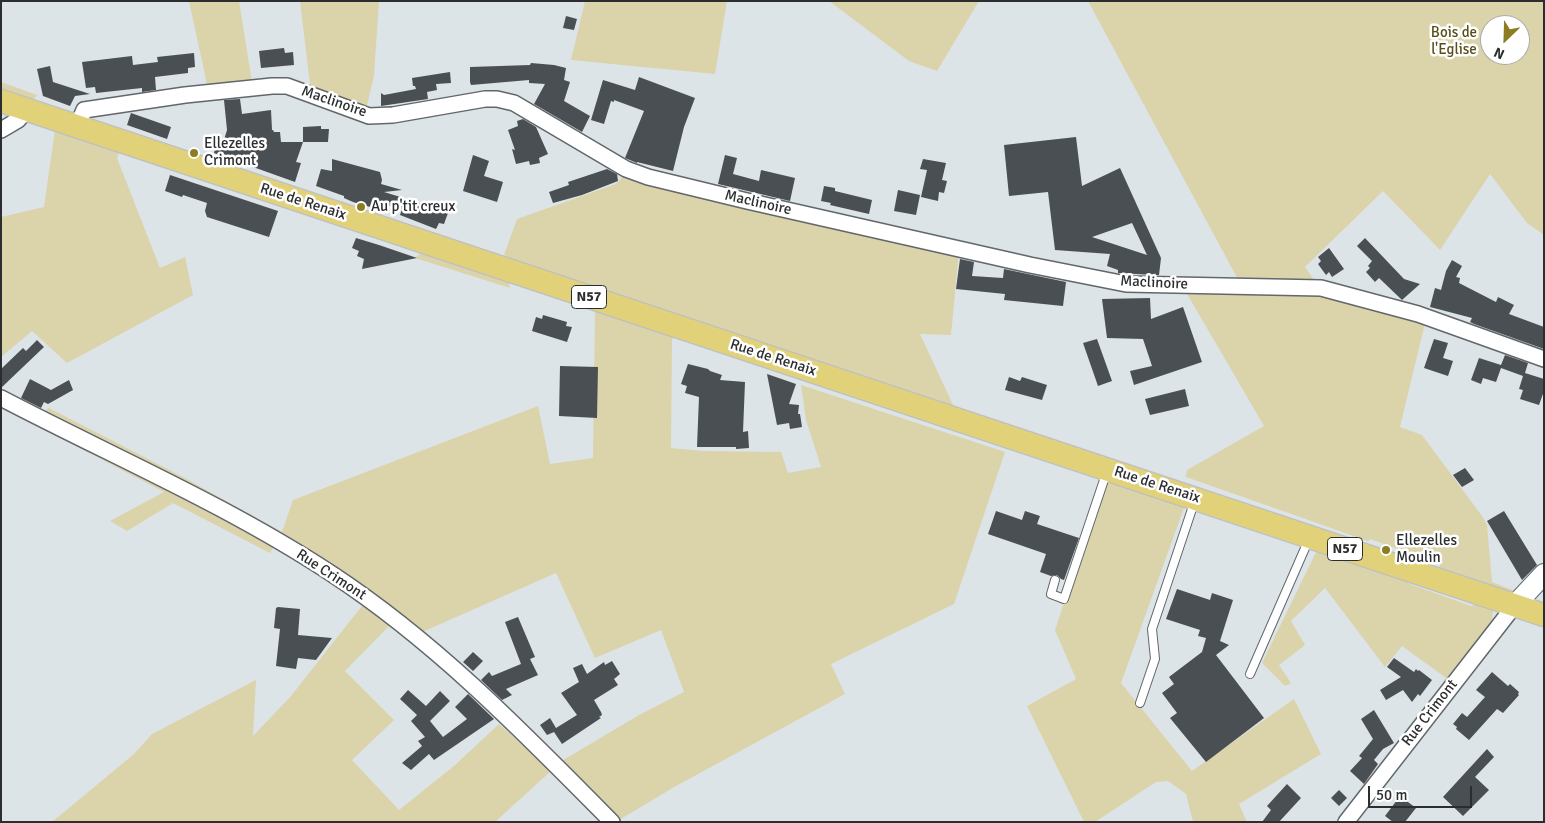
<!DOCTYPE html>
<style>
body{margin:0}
#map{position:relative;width:1545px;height:823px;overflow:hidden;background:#dce4e8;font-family:Signika,sans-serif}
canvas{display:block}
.frame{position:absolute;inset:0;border:2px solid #2b2d2f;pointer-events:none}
.north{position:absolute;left:1480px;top:15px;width:50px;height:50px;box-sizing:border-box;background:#fff;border:1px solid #aaabac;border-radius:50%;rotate:204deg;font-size:14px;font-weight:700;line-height:20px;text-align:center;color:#2b2d2f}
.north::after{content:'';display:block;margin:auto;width:18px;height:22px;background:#8c7c22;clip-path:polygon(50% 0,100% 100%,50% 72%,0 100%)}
.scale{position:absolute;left:1368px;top:786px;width:104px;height:22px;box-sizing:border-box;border:2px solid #2b2d2f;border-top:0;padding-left:6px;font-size:15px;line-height:18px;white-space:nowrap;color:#2b2d2f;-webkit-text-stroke:4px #fff;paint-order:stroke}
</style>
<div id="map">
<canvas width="1545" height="823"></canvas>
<div class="frame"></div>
<div class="north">N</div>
<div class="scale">50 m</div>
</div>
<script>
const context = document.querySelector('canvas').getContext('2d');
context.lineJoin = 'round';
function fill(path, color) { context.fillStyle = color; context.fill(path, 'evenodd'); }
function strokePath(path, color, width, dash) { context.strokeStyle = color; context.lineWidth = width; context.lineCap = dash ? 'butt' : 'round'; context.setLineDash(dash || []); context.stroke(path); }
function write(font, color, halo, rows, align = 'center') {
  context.font = font + ' Signika,sans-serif'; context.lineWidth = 5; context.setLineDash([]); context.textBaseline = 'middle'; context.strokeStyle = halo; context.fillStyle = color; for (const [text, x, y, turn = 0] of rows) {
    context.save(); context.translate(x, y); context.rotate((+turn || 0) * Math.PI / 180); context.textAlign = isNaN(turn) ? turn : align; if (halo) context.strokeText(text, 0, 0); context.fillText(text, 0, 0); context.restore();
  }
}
fill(new Path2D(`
 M 189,1 L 239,1 L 252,82 L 208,89 Z
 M 300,1 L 379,1 L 374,75 L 366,110 L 311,92 Z
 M 585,1 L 727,1 L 715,74 L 571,60 Z
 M 829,1 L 979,1 L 937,71 L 909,61 Z
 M 1088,1 L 1544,1 L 1544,235 L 1527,223 L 1490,174 L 1440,250 L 1383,191 L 1305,267 L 1319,287 L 1241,285 ZM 1490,25 L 1520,25 L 1520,55 L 1490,55 Z
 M 1,82 L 37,95 L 32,102 L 1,91 Z
 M 55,130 L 119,153 L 117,158 L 160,268 L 185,257 L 193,295 L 67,363 L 32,331 L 1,357 L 1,217 L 44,207 Z
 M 627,172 L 959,251 L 951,335 L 920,334 L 954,407 L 824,363 L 823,364 L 506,260 L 507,256 L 504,255 L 517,219 L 616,184 Z
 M 421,253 L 509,282 L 510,288 L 415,258 Z
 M 1183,287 L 1316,292 L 1425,323 L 1400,427 L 1422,435 L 1482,516 L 1487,525 L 1492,582 L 1515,591 L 1511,593 L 1439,571 L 1440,564 L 1370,539 L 1368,541 L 1186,477 L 1187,470 L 1264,426 Z
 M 595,310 L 674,336 L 672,340 L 671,448 L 704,451 L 781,452 L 788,473 L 821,467 L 806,420 L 801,385 L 1005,452 L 954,604 L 831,664 L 845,694 L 676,786 L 619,820 L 620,822 L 560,762 L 639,715 L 684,692 L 661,630 L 595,658 L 556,573 L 420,633 L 379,601 L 41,413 L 49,408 L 183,477 L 282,532 L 293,500 L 538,406 L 550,464 L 593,458 Z
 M 1,403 L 275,545 L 270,553 L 173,503 L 127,531 L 110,521 L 164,492 L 1,407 Z
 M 1106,479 L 1185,505 L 1121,683 L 1192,771 L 1294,699 L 1321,754 L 1239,804 L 1247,822 L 1193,822 L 1186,794 L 1168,781 L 1156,782 L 1095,822 L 1084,822 L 1027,706 L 1076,679 L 1055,630 Z
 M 1317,550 L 1405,579 L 1410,584 L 1471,606 L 1478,603 L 1488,606 L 1493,612 L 1492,621 L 1449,680 L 1402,646 L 1385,667 L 1325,588 L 1291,621 L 1305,645 L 1279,665 L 1291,683 L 1285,686 L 1262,663 Z
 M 365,602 L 391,624 L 345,671 L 394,720 L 352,760 L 399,810 L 454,766 L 499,724 L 551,771 L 495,822 L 52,822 L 134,754 L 152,734 L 256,680 L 253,736 L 291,696 Z`), '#dbd3aa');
fill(new Path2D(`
 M 566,16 L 577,19 L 574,30 L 563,28 Z
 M 284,48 L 285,53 L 293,52 L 294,65 L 261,68 L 259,51 Z
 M 194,53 L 195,67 L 188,68 L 188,73 L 155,77 L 156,90 L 142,92 L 142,88 L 96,93 L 95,87 L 86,88 L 82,62 L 132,56 L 133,65 L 158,62 L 157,57 Z
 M 531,63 L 554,65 L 566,68 L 564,80 L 570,82 L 564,101 L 590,116 L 582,132 L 534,104 L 545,84 L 529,83 L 529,80 L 471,85 L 470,82 L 470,67 L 530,65 Z
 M 50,66 L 53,82 L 90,94 L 75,96 L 70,106 L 43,96 L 37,69 Z
 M 450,72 L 451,83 L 436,84 L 437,90 L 427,92 L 428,99 L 381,106 L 381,93 L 384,95 L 416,89 L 415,86 L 413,86 L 412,78 Z
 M 639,77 L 695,98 L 684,127 L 673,171 L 637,162 L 637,163 L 625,158 L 644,111 L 614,100 L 614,102 L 611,101 L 604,124 L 591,120 L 603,80 L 635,90 Z
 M 240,99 L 242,114 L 271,110 L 272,130 L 273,130 L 274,132 L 280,132 L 281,142 L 303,142 L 303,127 L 321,126 L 321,129 L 329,129 L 328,142 L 303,142 L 296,162 L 301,163 L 295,182 L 214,153 L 217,141 L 223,143 L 227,130 L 224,100 Z
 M 131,113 L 171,127 L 167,139 L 127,125 Z
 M 523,119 L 536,127 L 548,154 L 539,158 L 540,163 L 530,165 L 529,161 L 516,164 L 512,149 L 515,150 L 508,130 L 518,126 L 517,121 Z
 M 1076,137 L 1082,186 L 1120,168 L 1161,258 L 1159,275 L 1156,275 L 1155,273 L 1154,275 L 1118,273 L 1118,270 L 1107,266 L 1110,254 L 1055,250 L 1048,192 L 1009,196 L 1004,145 ZM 1132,223 L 1147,255 L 1092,237 Z
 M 473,155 L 489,161 L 484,176 L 503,182 L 497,202 L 463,191 Z
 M 725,155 L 737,158 L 733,174 L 759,181 L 761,170 L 795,178 L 790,201 L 718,184 Z
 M 332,159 L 380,172 L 382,180 L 381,184 L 402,190 L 384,192 L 443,210 L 448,213 L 444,224 L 439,223 L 436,229 L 400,215 L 402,209 L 379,203 L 377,209 L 353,202 L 344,198 L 344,196 L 316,186 L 321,169 L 332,171 Z
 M 923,159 L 946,163 L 942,180 L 947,181 L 944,193 L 939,192 L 938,201 L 921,197 L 927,170 L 920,169 Z
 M 607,169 L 617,174 L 618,181 L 582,195 L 553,203 L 549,192 L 569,185 L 568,182 Z
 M 170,175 L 278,211 L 269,237 L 207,217 L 205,211 L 207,203 L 183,195 L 182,197 L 165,191 Z
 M 824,186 L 835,188 L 835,191 L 872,200 L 869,214 L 830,205 L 831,203 L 821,201 Z
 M 898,190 L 920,195 L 916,215 L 894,211 Z
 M 356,238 L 379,245 L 417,258 L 362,269 L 364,259 L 357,256 L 359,251 L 352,248 Z
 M 1365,238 L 1404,279 L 1420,284 L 1402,300 L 1379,278 L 1375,282 L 1366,272 L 1370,268 L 1368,266 L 1372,261 L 1357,246 Z
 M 1329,248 L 1344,269 L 1332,277 L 1329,272 L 1326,275 L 1318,264 L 1321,261 L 1318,257 Z
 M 960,259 L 974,262 L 972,276 L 1003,278 L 1004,269 L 1066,282 L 1063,306 L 1004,300 L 1005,294 L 956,289 Z
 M 1452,260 L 1462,266 L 1456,277 L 1460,278 L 1459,283 L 1496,302 L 1498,297 L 1514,305 L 1509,314 L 1544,327 L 1544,349 L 1474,324 L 1470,322 L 1472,318 L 1430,307 L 1435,288 L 1441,290 L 1446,271 Z
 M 1150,298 L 1151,319 L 1183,307 L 1202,362 L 1134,385 L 1130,371 L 1152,366 L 1143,339 L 1107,338 L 1102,299 Z
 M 543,315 L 567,322 L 566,326 L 572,327 L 567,342 L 532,331 L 536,317 L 542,319 Z
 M 1097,339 L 1112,381 L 1098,386 L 1083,343 Z
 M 1434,339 L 1448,343 L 1443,358 L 1453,361 L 1448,376 L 1424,368 Z
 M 37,340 L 44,347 L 1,388 L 1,369 L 23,348 L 26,351 Z
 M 1505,355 L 1528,363 L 1525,373 L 1544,379 L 1544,391 L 1539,405 L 1520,399 L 1523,390 L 1519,389 L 1523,376 L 1501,368 L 1496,382 L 1483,378 L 1481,384 L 1471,380 L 1479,358 L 1501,365 Z
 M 688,364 L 708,369 L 710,371 L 722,375 L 720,380 L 745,382 L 743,432 L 748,431 L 749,448 L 736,449 L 736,447 L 697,447 L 699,397 L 685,393 L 687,386 L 681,384 Z
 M 560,366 L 598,367 L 597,418 L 559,416 Z
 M 767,374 L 796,384 L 789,404 L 799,405 L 798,414 L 800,414 L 802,427 L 790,429 L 789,423 L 777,425 Z
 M 1009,377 L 1020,381 L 1022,377 L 1047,385 L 1042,400 L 1005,390 Z
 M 30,379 L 51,390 L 69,380 L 73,390 L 48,404 L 44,402 L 41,408 L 21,398 Z
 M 1185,389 L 1189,406 L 1150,415 L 1145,399 Z
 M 1465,468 L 1474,480 L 1462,487 L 1453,475 Z
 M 996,511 L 1022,520 L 1025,511 L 1040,516 L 1037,524 L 1079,538 L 1064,580 L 1061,579 L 1057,575 L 1051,576 L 1040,572 L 1046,554 L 988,534 Z
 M 1504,511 L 1537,565 L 1522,580 L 1487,521 Z
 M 1177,589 L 1210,600 L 1212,593 L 1233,600 L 1220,641 L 1229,645 L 1216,655 L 1264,718 L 1206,762 L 1170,718 L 1177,713 L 1162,693 L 1174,684 L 1169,677 L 1202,652 L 1206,638 L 1198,636 L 1200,630 L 1166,619 Z
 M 278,607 L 300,609 L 298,635 L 332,638 L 316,660 L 298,658 L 296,669 L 276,666 L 280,629 L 274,628 L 276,608 Z
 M 518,617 L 535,657 L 530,659 L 538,675 L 506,689 L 512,695 L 502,700 L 481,680 L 489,672 L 492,676 L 521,664 L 505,622 Z
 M 473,652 L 483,661 L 473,671 L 463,662 Z
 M 1394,658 L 1414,672 L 1416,669 L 1418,671 L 1419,670 L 1432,680 L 1420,696 L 1418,694 L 1412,702 L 1403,690 L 1386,700 L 1380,690 L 1401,677 L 1387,667 Z
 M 612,661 L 620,674 L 614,679 L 618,685 L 594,700 L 601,712 L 602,715 L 599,717 L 601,718 L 562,744 L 554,732 L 547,735 L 540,725 L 550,718 L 556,728 L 577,715 L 561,693 L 579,682 L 573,668 L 582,664 L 587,674 L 604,662 L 605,665 Z
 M 1492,672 L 1508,686 L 1510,684 L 1519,692 L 1518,694 L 1519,695 L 1503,713 L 1497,709 L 1469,740 L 1456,729 L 1457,727 L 1453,724 L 1462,713 L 1467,717 L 1485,697 L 1476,690 Z
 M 408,690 L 426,706 L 440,691 L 450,701 L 430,721 L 443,737 L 467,719 L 455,707 L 468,694 L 494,719 L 434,760 L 429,754 L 411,770 L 402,763 L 422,746 L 418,741 L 425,737 L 411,721 L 417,715 L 400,699 Z
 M 1374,710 L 1394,743 L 1383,749 L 1374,760 L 1378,764 L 1364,784 L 1350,771 L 1362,758 L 1359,756 L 1373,739 L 1361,719 Z
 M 1487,749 L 1494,757 L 1475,777 L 1489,790 L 1463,816 L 1443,797 Z
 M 1287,784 L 1301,798 L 1279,822 L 1262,822 L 1271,810 L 1267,806 Z
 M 1339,790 L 1347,798 L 1339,806 L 1331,798 Z
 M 1400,796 L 1416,808 L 1405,822 L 1393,822 L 1385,816 Z`), '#494f52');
const lane = new Path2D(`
 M 1055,580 L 1051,594 L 1064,599 L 1107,471
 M 1250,674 L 1309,539
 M 1140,703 L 1155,659 L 1152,629 L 1195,500`);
const street = new Path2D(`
 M 77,126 L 84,110 L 185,95 L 272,86 L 287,86 L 369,116 L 393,115 L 485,99 L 497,99 L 514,103 L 626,169 L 648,177 L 747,201 L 1030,265 L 1126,284 L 1321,288 L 1418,314 L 1544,359
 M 1,130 L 18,120 L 27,110
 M 1,398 C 112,456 227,505 332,574 C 437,643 524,733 612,822
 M 1346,822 L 1515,605`);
const secondary = new Path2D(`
 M 1515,605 L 1544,574`);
const primary = new Path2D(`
 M 1,101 L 1544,615`);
strokePath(lane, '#61676b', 10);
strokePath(street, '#61676b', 18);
strokePath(secondary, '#61676b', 22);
strokePath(primary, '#bfc0c1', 25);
strokePath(lane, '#fff', 8);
strokePath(street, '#fff', 15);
strokePath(secondary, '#fff', 20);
strokePath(primary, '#e1d279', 22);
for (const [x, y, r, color] of [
 [194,153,5,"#8c7c22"],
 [361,207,5,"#8c7c22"],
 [1386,550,5,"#8c7c22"]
]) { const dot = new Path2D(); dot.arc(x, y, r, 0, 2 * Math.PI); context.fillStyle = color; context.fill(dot); strokePath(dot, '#fff', 2); }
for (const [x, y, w] of [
 [589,297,35],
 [1345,549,35]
]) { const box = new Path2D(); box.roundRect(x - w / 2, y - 11.5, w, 23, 4); context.fillStyle = '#fff'; context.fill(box); strokePath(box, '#2b2d2f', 1); }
write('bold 14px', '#2b2d2f', null, [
 ["N57",589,297],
 ["N57",1345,549]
]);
write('15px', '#584e1a', '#fff', [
 ["Bois de",1454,33],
 ["l'Eglise",1454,50]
]);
write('15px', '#2b2d2f', '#fff', [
 ["Maclinoire",334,102,19],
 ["Rue de Renaix",303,202,18],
 ["Maclinoire",758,203,13],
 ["Maclinoire",1154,283,3],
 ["Rue de Renaix",773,358,18],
 ["Rue de Renaix",1157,485,18],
 ["Rue Crimont",331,575,33],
 ["Rue Crimont",1430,713,-52]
]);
write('15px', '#2b2d2f', '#fff', [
 ["Ellezelles",204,144],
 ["Crimont",204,161],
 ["Au p'tit creux",371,207],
 ["Ellezelles",1396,541],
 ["Moulin",1396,558]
], 'left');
</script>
